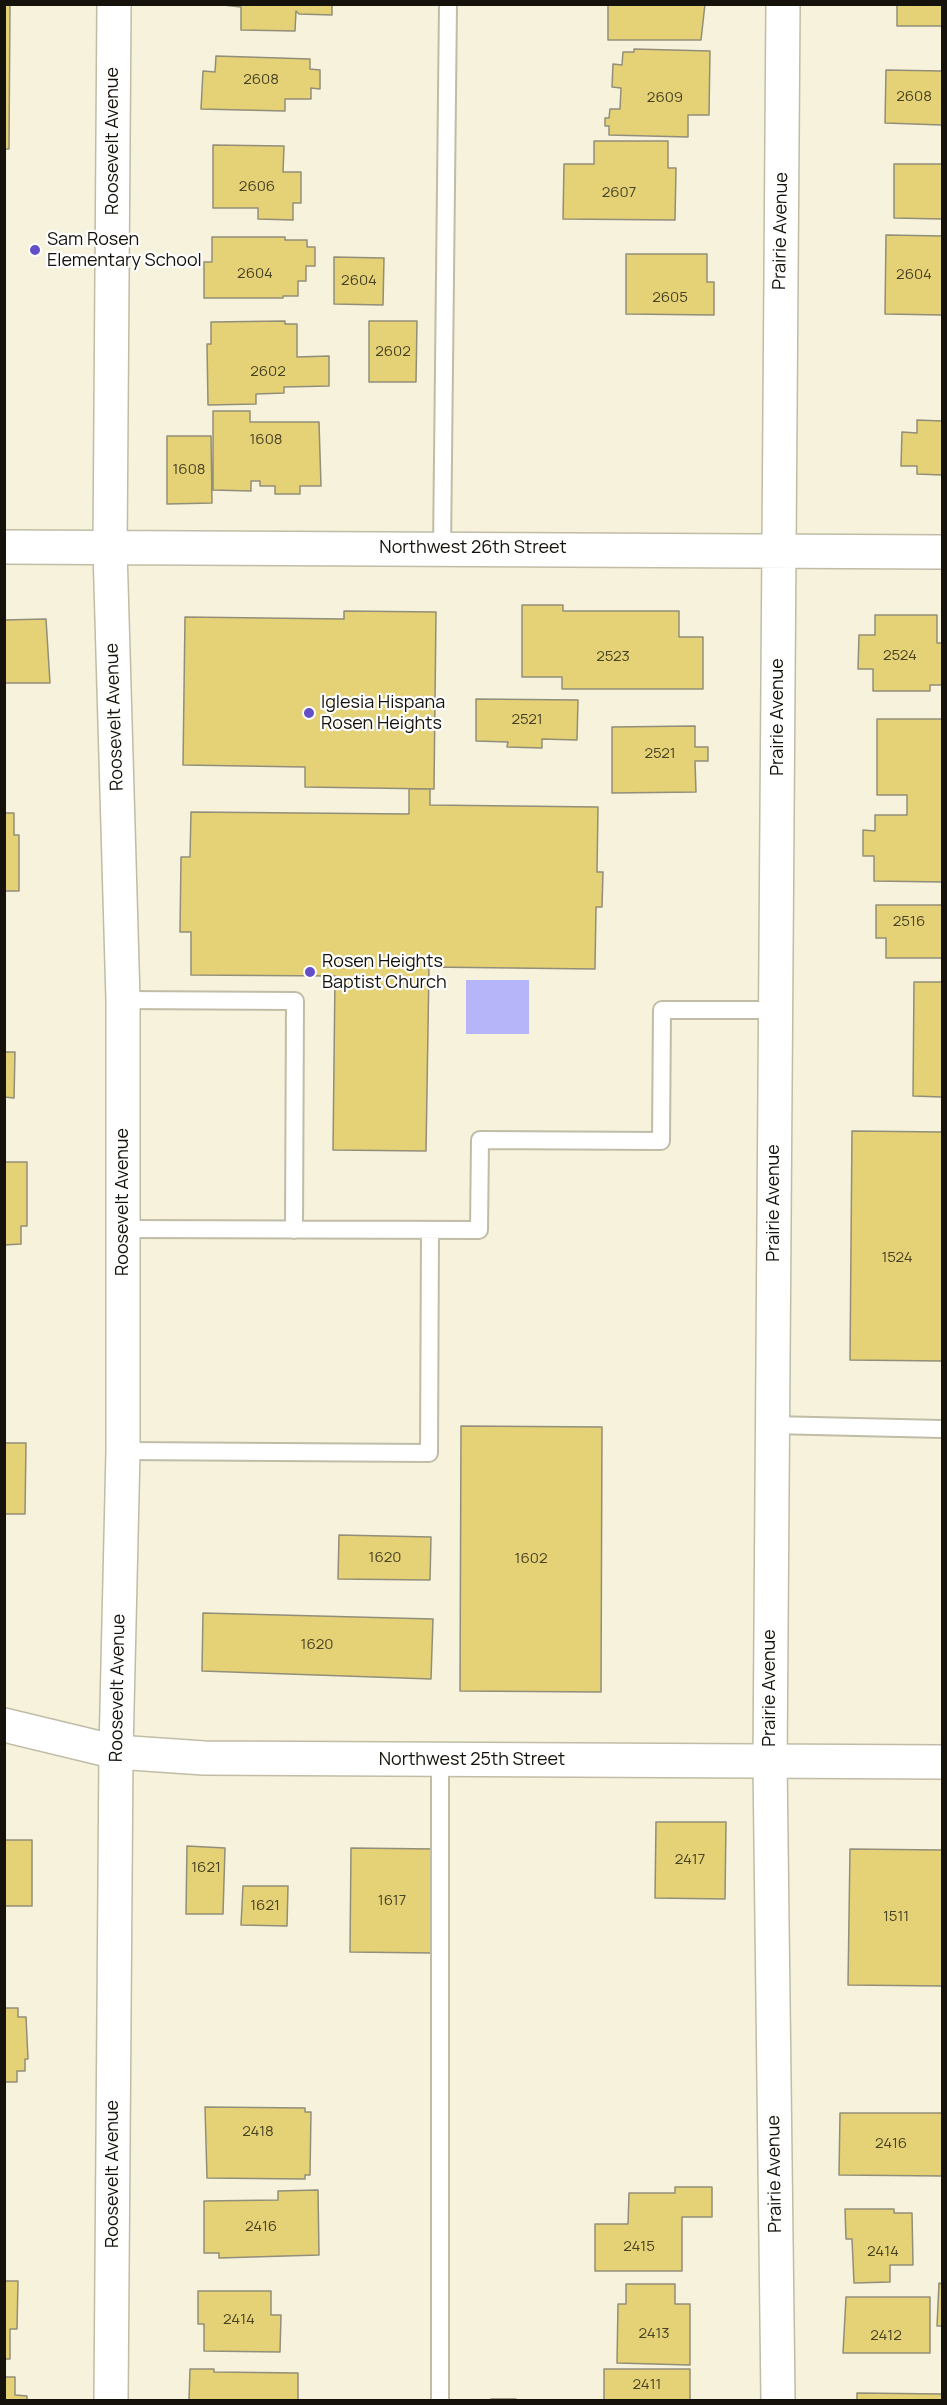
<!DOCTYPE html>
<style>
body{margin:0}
#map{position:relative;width:947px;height:2405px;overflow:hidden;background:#f6f2db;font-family:Manrope,sans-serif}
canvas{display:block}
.frame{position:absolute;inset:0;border:6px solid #14120a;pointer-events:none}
</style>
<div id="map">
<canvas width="947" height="2405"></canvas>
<div class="frame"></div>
</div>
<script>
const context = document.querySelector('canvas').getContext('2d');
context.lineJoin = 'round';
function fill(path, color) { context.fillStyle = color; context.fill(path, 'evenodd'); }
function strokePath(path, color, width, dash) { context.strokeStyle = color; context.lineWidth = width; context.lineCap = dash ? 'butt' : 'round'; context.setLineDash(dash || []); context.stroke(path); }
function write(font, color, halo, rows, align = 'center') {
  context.font = font + ' Manrope,sans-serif'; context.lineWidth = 4.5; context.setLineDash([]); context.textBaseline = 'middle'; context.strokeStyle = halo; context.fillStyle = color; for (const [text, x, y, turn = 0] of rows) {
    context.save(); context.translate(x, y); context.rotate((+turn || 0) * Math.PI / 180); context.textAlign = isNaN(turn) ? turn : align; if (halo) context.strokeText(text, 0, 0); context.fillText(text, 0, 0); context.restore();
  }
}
fill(new Path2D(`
 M 466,980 L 529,980 L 529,1034 L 466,1034 Z`), '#b7b5fa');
const building = new Path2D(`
 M 4,4 L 10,4 L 9,149 L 4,149 Z
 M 214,4 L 332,4 L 332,15 L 299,14 L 296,11 L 295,31 L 241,30 L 241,7 Z
 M 608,4 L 705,4 L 701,40 L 608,40 Z
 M 897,4 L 942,4 L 942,26 L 897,26 Z
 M 634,49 L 710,51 L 709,115 L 688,115 L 688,137 L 609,135 L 609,126 L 605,126 L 605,118 L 609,118 L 610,109 L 620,109 L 621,88 L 612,87 L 613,64 L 622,65 L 623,52 L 634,52 Z
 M 216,56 L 310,59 L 310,69 L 320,70 L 320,89 L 311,88 L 311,99 L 285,99 L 285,111 L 201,109 L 203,71 L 215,72 Z
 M 886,70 L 942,71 L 942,125 L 885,123 Z
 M 594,141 L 668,141 L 668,168 L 676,168 L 675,220 L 563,219 L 564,164 L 594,164 Z
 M 213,145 L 284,146 L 283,172 L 301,172 L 301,203 L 293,203 L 293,220 L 258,219 L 258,208 L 213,208 Z
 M 894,164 L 942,164 L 942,219 L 894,218 Z
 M 886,235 L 942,236 L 942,315 L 885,314 Z
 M 212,237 L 285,237 L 285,240 L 307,240 L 307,247 L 315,247 L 315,266 L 306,266 L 306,281 L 298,281 L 298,296 L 283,296 L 283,298 L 204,298 L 204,262 L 212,262 Z
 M 626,254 L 707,254 L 707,282 L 714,282 L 714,315 L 626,314 Z
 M 334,257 L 384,258 L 383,305 L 334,304 Z
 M 285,321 L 285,324 L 297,324 L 297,357 L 329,356 L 329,386 L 284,387 L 284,393 L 256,394 L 256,404 L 208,405 L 207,344 L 211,344 L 211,322 Z
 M 369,321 L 417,321 L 416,382 L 369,382 Z
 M 213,411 L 250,411 L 250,422 L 319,422 L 321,486 L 300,486 L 300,494 L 275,494 L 275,486 L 260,486 L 260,481 L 251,481 L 251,491 L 213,490 Z
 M 917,420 L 942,421 L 942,475 L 917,474 L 917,466 L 901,466 L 902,432 L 917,433 Z
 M 167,436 L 211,436 L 212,503 L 167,504 Z
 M 522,605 L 563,605 L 563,611 L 679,611 L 679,637 L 703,637 L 703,689 L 562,689 L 562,677 L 522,677 Z
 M 344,611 L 436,612 L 434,789 L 305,787 L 305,767 L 183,765 L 185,617 L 344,619 Z
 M 875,615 L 937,615 L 937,643 L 942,643 L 942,685 L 930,685 L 930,691 L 873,691 L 873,669 L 858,669 L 859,635 L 875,635 Z
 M 46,619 L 50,683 L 4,683 L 4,620 Z
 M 476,699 L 578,700 L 577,740 L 542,739 L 542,748 L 507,747 L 508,742 L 476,741 Z
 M 877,719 L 942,719 L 942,882 L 874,881 L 874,856 L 863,856 L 863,830 L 875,831 L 875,815 L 907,815 L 907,795 L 877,795 Z
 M 695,726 L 695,747 L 708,747 L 708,761 L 695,761 L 696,792 L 612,793 L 612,727 Z
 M 409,789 L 430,789 L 430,805 L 598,807 L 597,872 L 603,872 L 602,907 L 596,907 L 595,969 L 429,967 L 426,1151 L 333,1150 L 335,976 L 191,975 L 191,932 L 180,932 L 181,857 L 190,857 L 191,812 L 409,814 Z
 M 4,813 L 14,813 L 14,835 L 19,835 L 19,891 L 4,891 Z
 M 876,905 L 942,905 L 942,958 L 886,958 L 886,938 L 876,938 Z
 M 914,982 L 942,982 L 942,1097 L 913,1096 Z
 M 4,1052 L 15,1052 L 14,1098 L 4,1097 Z
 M 852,1131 L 942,1132 L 942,1361 L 850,1360 Z
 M 4,1162 L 27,1162 L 27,1226 L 21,1226 L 21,1244 L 4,1245 Z
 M 461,1426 L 602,1427 L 601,1692 L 460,1691 Z
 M 4,1443 L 26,1443 L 25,1514 L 4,1514 Z
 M 339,1535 L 431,1537 L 430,1580 L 338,1579 Z
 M 203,1613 L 433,1619 L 431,1679 L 202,1671 Z
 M 656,1822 L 726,1822 L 725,1899 L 655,1898 Z
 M 4,1840 L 32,1840 L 32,1906 L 4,1906 Z
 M 187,1846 L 225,1848 L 223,1914 L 186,1914 Z
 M 351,1848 L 434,1849 L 433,1953 L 350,1952 Z
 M 850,1849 L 942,1850 L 942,1986 L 848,1985 Z
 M 243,1886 L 288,1886 L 287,1926 L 241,1925 Z
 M 4,2008 L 18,2008 L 18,2017 L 26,2017 L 28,2059 L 25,2059 L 25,2071 L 17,2071 L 17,2082 L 4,2082 Z
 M 205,2107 L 305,2108 L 305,2112 L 311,2112 L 310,2175 L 305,2175 L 305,2179 L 207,2178 Z
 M 840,2113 L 942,2113 L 942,2176 L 839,2175 Z
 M 675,2187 L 712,2187 L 712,2217 L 682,2217 L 682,2271 L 595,2271 L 595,2224 L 628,2224 L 629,2193 L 675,2193 Z
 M 318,2190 L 319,2255 L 219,2258 L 219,2253 L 204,2253 L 204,2201 L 278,2200 L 278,2191 Z
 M 845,2209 L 894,2209 L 894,2213 L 912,2213 L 913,2265 L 890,2265 L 890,2282 L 854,2283 L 852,2239 L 846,2239 Z
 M 4,2281 L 18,2281 L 17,2329 L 10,2329 L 10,2359 L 4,2359 Z
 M 939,2283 L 942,2284 L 942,2326 L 937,2326 Z
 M 626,2284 L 675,2284 L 675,2304 L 690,2304 L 690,2365 L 617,2363 L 618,2304 L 626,2304 Z
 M 198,2291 L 271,2291 L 271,2315 L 281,2315 L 280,2352 L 204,2351 L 204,2324 L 198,2324 Z
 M 846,2297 L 930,2297 L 930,2353 L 843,2353 Z
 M 190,2369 L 214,2369 L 214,2372 L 298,2373 L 298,2400 L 189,2400 Z
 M 604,2369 L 690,2369 L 690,2400 L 604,2400 Z
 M 4,2377 L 15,2377 L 15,2395 L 27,2396 L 27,2400 L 4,2400 Z
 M 857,2393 L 942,2394 L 942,2400 L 857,2400 Z
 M 491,2399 L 516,2399 L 516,2400 L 491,2400 Z`);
fill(building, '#e5d276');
strokePath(building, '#928e79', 1.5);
const service = new Path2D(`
 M 442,548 L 448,4
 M 123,1000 L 295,1001 L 294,1230
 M 123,1229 L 479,1230 L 480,1140 L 661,1141 L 662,1010 L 776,1010
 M 772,1425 L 942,1429
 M 123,1451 L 429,1453 L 430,1230
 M 440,2400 L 440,1760`);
const minor = new Path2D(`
 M 4,547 L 942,552
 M 111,2400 L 116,1752 L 123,1451 L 123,1000 L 110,549 L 114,4
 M 778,2400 L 770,1762 L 783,4`);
const tertiary = new Path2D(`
 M 4,1725 L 116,1752 L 204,1758 L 942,1762`);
strokePath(service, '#c0bca6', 20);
strokePath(minor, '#c0bca6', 36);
strokePath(tertiary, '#c0bca6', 36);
strokePath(service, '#fff', 16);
strokePath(minor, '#fff', 33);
strokePath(tertiary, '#fff', 33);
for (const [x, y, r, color] of [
 [35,250,6,"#6350c9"],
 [309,713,6,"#6350c9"],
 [310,972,6,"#6350c9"]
]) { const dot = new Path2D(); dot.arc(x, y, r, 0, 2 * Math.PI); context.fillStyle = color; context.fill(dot); strokePath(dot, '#fefefe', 2); }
write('15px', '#484225', null, [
 ["2608",261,80],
 ["2608",914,97],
 ["2609",665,98],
 ["2606",257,187],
 ["2607",619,193],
 ["2604",255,274],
 ["2604",914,275],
 ["2604",359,281],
 ["2605",670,298],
 ["2602",393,352],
 ["2602",268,372],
 ["1608",266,440],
 ["1608",189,470],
 ["2524",900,656],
 ["2523",613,657],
 ["2521",527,720],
 ["2521",660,754],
 ["2516",909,922],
 ["1524",897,1258],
 ["1620",385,1558],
 ["1602",531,1559],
 ["1620",317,1645],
 ["2417",690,1860],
 ["1621",206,1868],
 ["1617",392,1901],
 ["1621",265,1906],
 ["1511",896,1917],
 ["2418",258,2132],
 ["2416",891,2144],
 ["2416",261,2227],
 ["2415",639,2247],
 ["2414",883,2252],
 ["2414",239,2320],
 ["2413",654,2334],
 ["2412",886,2336],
 ["2411",647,2385]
]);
write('18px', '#14120a', '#fefefe', [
 ["Roosevelt Avenue",113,141,-90],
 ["Prairie Avenue",781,231,-89],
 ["Northwest 26th Street",473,548],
 ["Roosevelt Avenue",115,717,-92],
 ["Prairie Avenue",778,717,-90],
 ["Roosevelt Avenue",123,1202,-90],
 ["Prairie Avenue",774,1203,-90],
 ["Roosevelt Avenue",118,1688,-89],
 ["Prairie Avenue",770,1688,-90],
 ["Northwest 25th Street",472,1760],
 ["Roosevelt Avenue",113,2174,-90],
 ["Prairie Avenue",775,2174,-91]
]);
write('18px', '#14120a', '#fefefe', [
 ["Sam Rosen",47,240],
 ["Elementary School",47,261],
 ["Iglesia Hispana",321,703],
 ["Rosen Heights",321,724],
 ["Rosen Heights",322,962],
 ["Baptist Church",322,983]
], 'left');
</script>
